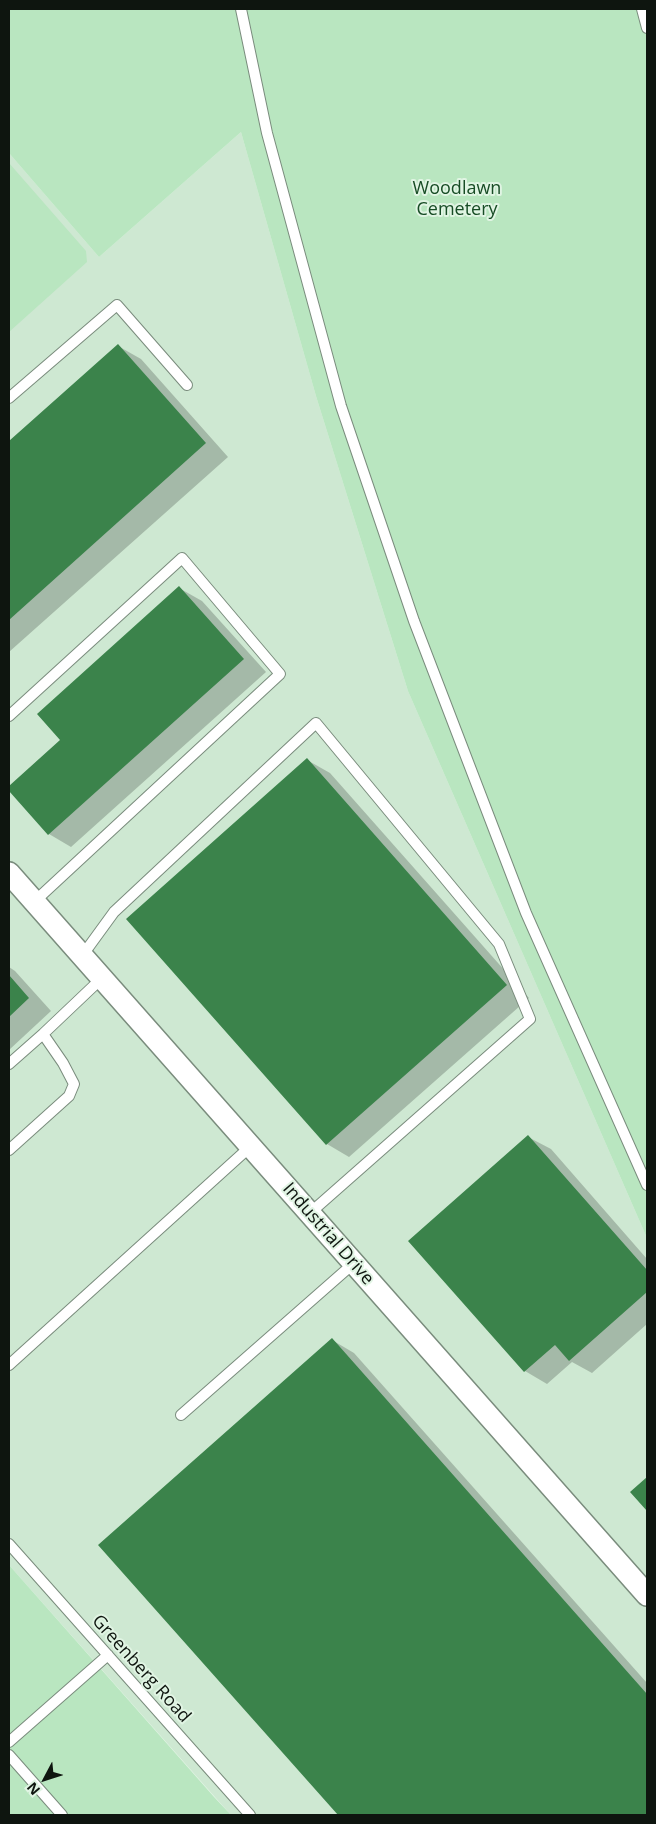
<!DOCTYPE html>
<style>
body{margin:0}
#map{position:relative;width:656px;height:1824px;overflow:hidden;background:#e0f4e3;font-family:"Open Sans",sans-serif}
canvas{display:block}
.frame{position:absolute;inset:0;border:10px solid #0e150f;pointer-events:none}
.north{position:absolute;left:20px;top:1754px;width:50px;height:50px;-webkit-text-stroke:4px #e0f4e3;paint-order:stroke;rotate:230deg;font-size:14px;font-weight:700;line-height:20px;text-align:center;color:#0e150f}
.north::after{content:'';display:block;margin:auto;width:18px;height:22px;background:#0e150f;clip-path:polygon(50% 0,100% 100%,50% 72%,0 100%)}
</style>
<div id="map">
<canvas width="656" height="1824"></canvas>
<div class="frame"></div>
<div class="north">N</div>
</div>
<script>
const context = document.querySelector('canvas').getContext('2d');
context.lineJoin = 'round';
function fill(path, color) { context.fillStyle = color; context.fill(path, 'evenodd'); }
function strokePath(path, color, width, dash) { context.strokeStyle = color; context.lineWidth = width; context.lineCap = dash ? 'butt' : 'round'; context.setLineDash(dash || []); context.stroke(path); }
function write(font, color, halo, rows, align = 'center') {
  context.font = font + ' "Open Sans",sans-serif'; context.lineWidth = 4; context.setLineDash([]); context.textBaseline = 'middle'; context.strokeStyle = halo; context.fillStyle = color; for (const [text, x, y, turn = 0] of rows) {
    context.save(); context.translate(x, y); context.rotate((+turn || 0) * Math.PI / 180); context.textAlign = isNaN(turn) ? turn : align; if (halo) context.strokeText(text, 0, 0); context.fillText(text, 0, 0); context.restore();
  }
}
fill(new Path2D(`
 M 241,132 L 316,396 L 408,691 L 647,1238 L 647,1815 L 231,1815 L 9,1565 L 9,153 L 99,257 Z`), '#cee8d2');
fill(new Path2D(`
 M 9,9 L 647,9 L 647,1238 L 408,691 L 316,396 L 241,132 L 99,257 L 9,153 Z
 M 9,163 L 86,251 L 87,262 L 9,332 Z
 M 9,1565 L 214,1797 L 231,1815 L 9,1815 Z`), '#b9e6c0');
fill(new Path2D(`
 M 118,346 L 141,359 L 228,457 L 9,652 L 9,443 Z
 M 179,588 L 202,601 L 266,672 L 71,847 L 49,834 L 9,788 L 62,740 Z
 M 307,760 L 330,773 L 529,998 L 349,1157 L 327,1144 Z
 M 9,967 L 15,971 L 51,1011 L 9,1050 Z
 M 528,1137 L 551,1149 L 647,1259 L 647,1324 L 592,1373 L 572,1362 L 547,1384 L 525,1371 Z
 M 332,1340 L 354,1353 L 647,1683 L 647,1815 L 340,1815 L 100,1545 Z`), '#0003');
fill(new Path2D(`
 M 118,344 L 206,443 L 9,620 L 9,441 Z
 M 179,586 L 244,659 L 48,835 L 9,791 L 9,786 L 60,740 L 37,714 Z
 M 307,758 L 507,985 L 326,1145 L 126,919 Z
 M 9,975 L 29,998 L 9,1017 Z
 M 528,1135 L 647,1270 L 647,1292 L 569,1361 L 555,1345 L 524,1372 L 408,1241 Z
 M 332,1338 L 647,1694 L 647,1815 L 338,1815 L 98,1545 Z
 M 647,1477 L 647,1511 L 630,1492 Z`), '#3b834b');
const lane = new Path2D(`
 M 241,9 L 267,133 L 341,406 L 414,621 L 526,913 L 647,1185
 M 642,9 L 647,28
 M 9,398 L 117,305 L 187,385
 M 9,716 L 182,558 L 280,674 L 34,902
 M 82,956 L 114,912 L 316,723 L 499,944 L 530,1019 L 310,1213
 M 9,1064 L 43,1034 L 102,978
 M 9,1150 L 69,1096 L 74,1084 L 63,1063 L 43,1034
 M 9,1365 L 251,1146
 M 181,1415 L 354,1263
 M 9,1544 L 250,1815
 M 9,1742 L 108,1655
 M 9,1755 L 62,1815`);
const street = new Path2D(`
 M 9,873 L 647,1595`);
strokePath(lane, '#7a8c7d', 12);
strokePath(street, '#7a8c7d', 24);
strokePath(lane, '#fff', 10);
strokePath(street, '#fff', 21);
write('18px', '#174c25', '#e0f4e3', [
 ["Woodlawn",457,189],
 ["Cemetery",457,210]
]);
write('18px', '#0e150f', '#e0f4e3', [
 ["Industrial Drive",328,1234,49],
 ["Greenberg Road",141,1669,48]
]);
</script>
